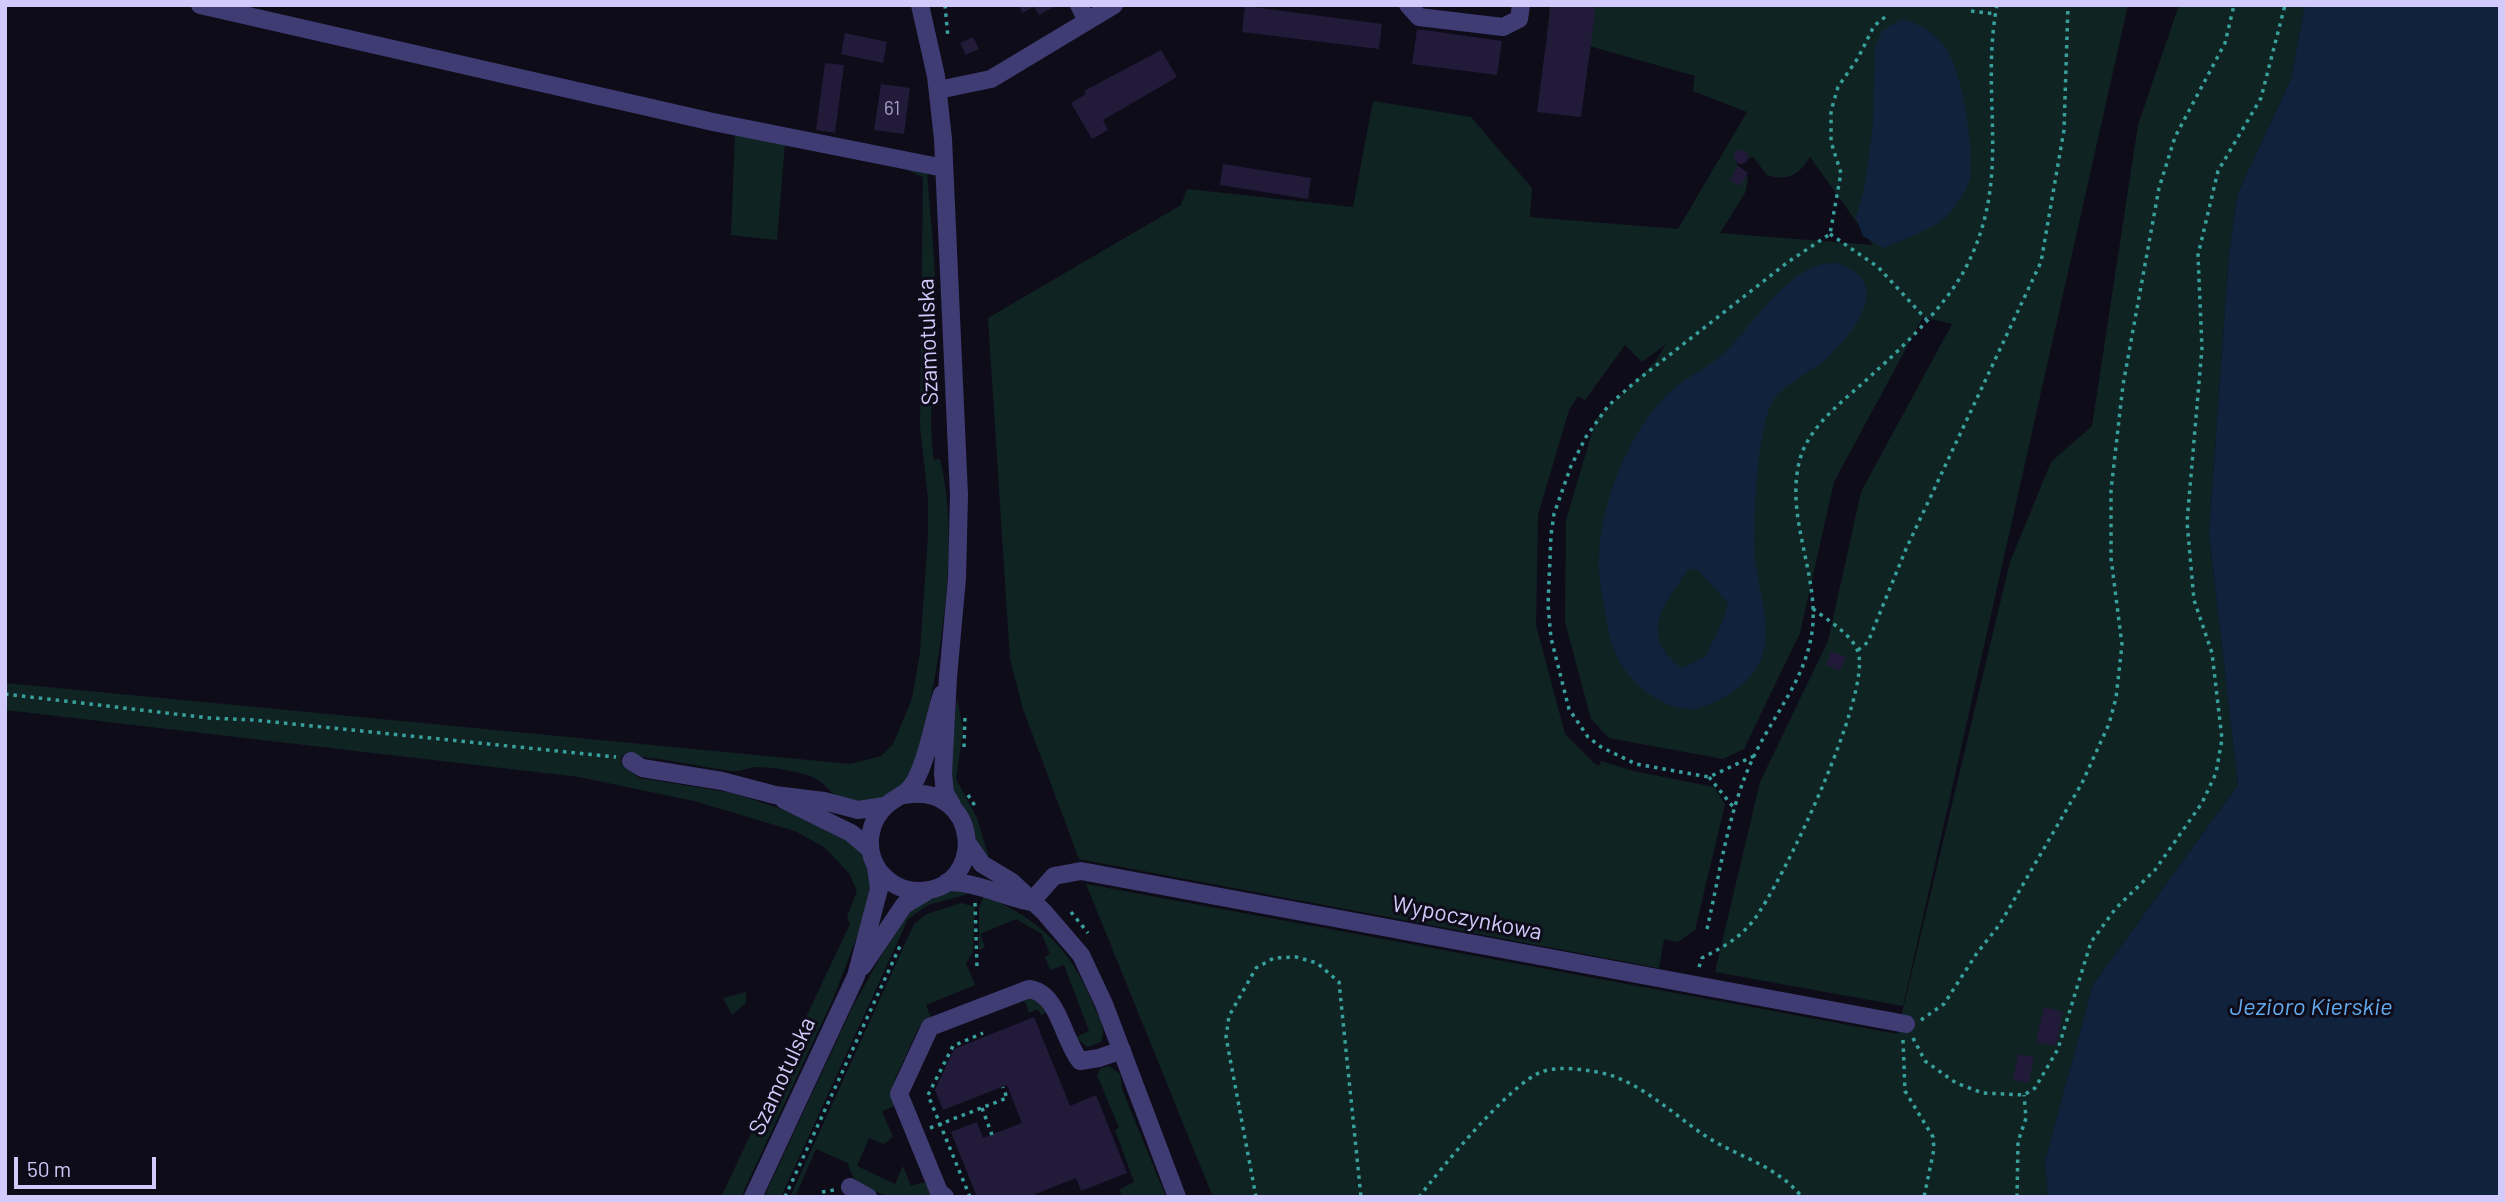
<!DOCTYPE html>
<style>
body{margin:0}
#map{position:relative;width:2505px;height:1202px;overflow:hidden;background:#0f0c1a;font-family:Barlow,sans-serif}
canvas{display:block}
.frame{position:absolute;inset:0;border:7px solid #d1cafa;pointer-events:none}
.scale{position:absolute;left:14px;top:1157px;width:142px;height:32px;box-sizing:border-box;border:4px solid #d1cafa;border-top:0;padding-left:9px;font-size:21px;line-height:24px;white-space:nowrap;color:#d1cafa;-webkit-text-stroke:5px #0f0c1a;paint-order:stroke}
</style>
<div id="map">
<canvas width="2505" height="1202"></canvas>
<div class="frame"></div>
<div class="scale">50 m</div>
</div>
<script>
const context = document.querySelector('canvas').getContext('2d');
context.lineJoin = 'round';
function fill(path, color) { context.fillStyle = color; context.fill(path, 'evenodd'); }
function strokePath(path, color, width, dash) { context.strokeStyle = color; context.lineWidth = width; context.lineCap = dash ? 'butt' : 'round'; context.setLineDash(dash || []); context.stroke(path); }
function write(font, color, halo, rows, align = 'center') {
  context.font = font + ' Barlow,sans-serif'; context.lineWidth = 6; context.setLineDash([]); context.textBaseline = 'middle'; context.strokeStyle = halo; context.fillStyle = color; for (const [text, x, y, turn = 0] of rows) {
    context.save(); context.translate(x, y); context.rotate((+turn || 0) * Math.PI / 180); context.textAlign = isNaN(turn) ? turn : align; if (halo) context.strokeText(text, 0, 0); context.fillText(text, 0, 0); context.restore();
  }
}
fill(new Path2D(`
 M 1550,5 L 2128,5 L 1903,1006 L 1715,972 L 1760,782 L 1828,641 L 1861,492 L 1952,324 L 1923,317 L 1834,482 L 1800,633 L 1744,749 L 1723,759 L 1609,738 L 1591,719 L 1565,622 L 1566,520 L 1596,419 L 1655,362 L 1666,344 L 1642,362 L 1625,345 L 1585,400 L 1578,396 L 1569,410 L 1538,515 L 1536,625 L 1565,734 L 1595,764 L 1600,765 L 1601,761 L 1633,771 L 1714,787 L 1725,804 L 1695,930 L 1678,942 L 1664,939 L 1659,968 L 1079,859 L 1023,709 L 1010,659 L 988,318 L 1181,205 L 1187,189 L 1353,207 L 1373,101 L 1471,117 L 1532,188 L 1530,217 L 1678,229 L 1747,112 L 1693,91 L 1695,76 L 1547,34 ZM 1753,157 L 1767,175 C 1787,182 1800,174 1810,157 L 1873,245 L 1720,233 L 1745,193 L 1748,178 L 1736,163 Z
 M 2179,5 L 2305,5 L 2291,79 L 2238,193 L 2229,254 L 2209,534 L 2238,785 L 2093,985 L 2045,1161 L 2048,1197 L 1213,1197 L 1086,884 L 1897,1034 L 2010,562 L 2051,462 L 2092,426 L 2138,125 Z
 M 735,134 L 785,143 L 777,240 L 731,235 Z
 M 898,166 L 927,169 C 930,219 937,270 936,320 C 936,367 927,413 934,460 L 940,459 C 959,534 943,642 927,717 C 924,732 923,750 917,764 C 908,784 890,798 869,801 C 829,808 834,784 810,776 C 795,771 773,767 758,767 C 749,767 741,772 732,771 C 696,766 658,757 622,755 L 621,763 L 639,778 L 733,793 L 781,809 L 847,837 L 859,848 L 871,878 L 872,892 L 868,908 L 833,999 L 754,1169 L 741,1197 L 721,1197 L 850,924 L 847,917 L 857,891 L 849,873 L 824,847 L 795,831 L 694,801 L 579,777 L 5,710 L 5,683 L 850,764 L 881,756 L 893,744 L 912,699 L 920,652 L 928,536 L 928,498 L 920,426 L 923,177 Z
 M 957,698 L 963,730 L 956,779 L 977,818 L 989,858 L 978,845 L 968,814 L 953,791 L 950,766 Z
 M 951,890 L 972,893 L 928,905 L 908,919 L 781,1197 L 764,1197 L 852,1008 L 903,916 L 929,897 Z
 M 984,895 C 1041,921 1070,947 1094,1006 C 1099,1018 1107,1029 1101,1042 L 1087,1047 L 1076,1037 L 1089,1031 L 1064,965 L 1050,970 L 1045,957 L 1050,954 L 1042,934 L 1016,919 L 980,934 L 985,947 L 979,950 L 979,908 Z
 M 961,903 L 975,907 L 973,952 L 966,963 L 975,985 L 926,1005 L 931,1018 L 919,1027 L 895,1079 L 895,1106 L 882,1111 L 893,1137 L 884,1144 L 869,1138 L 857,1166 L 895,1184 L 903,1166 L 911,1186 L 925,1182 L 932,1197 C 904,1197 855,1200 848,1163 L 816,1149 L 795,1197 L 790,1197 L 914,924 L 927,914 Z
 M 746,992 L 746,1003 L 732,1015 L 723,998 Z
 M 1030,998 L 1041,1002 L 1047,1012 L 1041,1015 L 1038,1009 L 1029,1013 L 1024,999 Z
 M 1109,1066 L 1120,1074 L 1122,1089 L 1166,1197 L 1123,1197 L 1119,1190 L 1134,1182 L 1115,1130 L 1119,1128 L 1097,1075 L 1101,1068 Z`), '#102323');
fill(new Path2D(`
 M 2305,5 L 2500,5 L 2500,1197 L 2048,1197 L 2045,1161 L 2093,985 L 2238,785 L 2209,534 L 2229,254 L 2238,193 L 2291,79 Z
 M 1900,20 C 1920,20 1945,41 1952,60 C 1964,88 1973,145 1970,176 C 1970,185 1961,197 1956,205 C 1942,228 1907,237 1884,248 L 1863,236 L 1856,218 L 1864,190 L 1873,126 L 1875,48 L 1882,31 Z
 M 1836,263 C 1893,281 1858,327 1830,355 C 1811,375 1777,383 1768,412 C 1757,443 1754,509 1754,543 C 1753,589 1787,647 1743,684 C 1730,695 1714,704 1698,708 C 1669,714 1637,688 1622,666 C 1612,651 1608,629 1605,612 C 1603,598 1600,585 1599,572 C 1596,514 1626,435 1668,394 C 1684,378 1707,369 1724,353 C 1754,326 1790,261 1836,263 ZM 1689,569 L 1698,570 L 1728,603 C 1725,622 1714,637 1706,656 L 1682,668 C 1637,636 1664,603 1689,569 Z`), '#11223d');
fill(new Path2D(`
 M 1019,5 L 1058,5 L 1039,15 L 1034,7 L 1022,13 Z
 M 1551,5 L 1596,5 L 1581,117 L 1537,112 Z
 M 1245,6 L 1382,24 L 1379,49 L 1242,32 Z
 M 1417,29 L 1502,41 L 1497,75 L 1412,64 Z
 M 845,33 L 887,42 L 883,63 L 841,54 Z
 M 973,37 L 979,49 L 966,55 L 960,43 Z
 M 1161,50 L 1177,77 L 1103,120 L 1108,130 L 1092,139 L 1071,103 L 1086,94 L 1084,91 Z
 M 825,63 L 844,65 L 835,133 L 816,130 Z
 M 881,84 L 910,88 L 904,134 L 874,130 Z
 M1734 157a7 7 0 1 1 14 0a7 7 0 1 1-14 0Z
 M 1223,164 L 1311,178 L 1308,199 L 1220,185 Z
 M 1738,166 L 1748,173 L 1740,186 L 1730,180 Z
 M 1831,651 L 1846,657 L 1840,671 L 1826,665 Z
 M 2044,1007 L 2063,1012 L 2056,1046 L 2036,1042 Z
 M 1034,1017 L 1070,1106 L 1096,1095 L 1127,1173 L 1081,1191 L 1076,1178 L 1028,1197 L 977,1197 L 951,1132 L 977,1122 L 983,1138 L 1022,1123 L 1007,1085 L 943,1110 L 935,1090 L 954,1049 Z
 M 2018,1054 L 2034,1057 L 2029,1083 L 2013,1080 Z`), '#211a39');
strokePath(new Path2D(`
 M 945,5 L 948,38
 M 1971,11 L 1995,14
 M 1830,234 L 1878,267 L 1926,319
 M 1858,650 L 1868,642 L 1906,549 L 2041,262 L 2064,130 L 2068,5
 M 5,694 L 209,718 L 254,720 L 616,757
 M 964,747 L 965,717
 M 1754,756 L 1709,777 L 1636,764 L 1601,747 L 1588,737 L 1569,709 L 1551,638 L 1548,605 L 1551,535 L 1554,514 L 1571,466 L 1586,437 L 1608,406 L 1635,382 L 1788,262 L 1830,234 L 1841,173 L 1831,142 L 1831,111 L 1838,87 L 1858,58 L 1874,26 L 1885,17
 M 1709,777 L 1734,808
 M 968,795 L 977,809
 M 975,903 L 977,967
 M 1071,912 L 1088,933
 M 1707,929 C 1720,873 1729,807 1754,756 C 1774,714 1805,680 1812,632 C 1820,575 1784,517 1800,459 C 1810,423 1849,397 1875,372 C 1905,345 1946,305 1965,269 C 2014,177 1979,99 1997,5
 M 1699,967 L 1702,958 C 1721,948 1739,939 1753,921 C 1782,884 1872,694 1858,652 C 1852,634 1827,620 1812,608
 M 1921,1020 L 1944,1004 L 1977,953 L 2000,924 L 2082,783 L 2109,724 L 2116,698 L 2122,645 L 2111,558 L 2111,490 L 2123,385 L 2159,188 L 2175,137 L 2225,43 L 2234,5
 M 1913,1038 L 1925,1061 L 1956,1083 L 1983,1093 L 2024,1095 L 2035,1088 L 2058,1049 L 2091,942 L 2116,908 L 2155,870 L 2202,803 L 2216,773 L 2222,739 L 2212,653 L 2194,600 L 2187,522 L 2202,348 L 2198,255 L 2218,171 L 2261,98 L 2285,5
 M 1903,1040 L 1905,1091 L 1933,1137 L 1934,1149 L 1924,1197
 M 982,1108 L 992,1135
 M 930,1128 L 1007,1098 L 1003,1087
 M 822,1192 L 834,1190
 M 785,1197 L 900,946
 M 970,1197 L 928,1095 L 953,1046 L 983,1033
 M 1256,1197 L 1226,1037 L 1229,1016 L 1256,968 L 1274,958 L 1296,957 L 1317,963 L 1339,982 L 1361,1197
 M 1419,1197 C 1442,1167 1509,1085 1541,1072 C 1559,1065 1592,1070 1610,1075 C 1646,1087 1673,1114 1704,1135 C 1737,1157 1775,1164 1802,1197
 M 2017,1197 L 2018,1142 L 2026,1118 L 2024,1095`), '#38a09c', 3.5, [3.5, 5]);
strokePath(new Path2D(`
 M 200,5 L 713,122 L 944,168
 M 920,5 L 936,76 L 943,139 L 959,495 L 957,578 L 948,677 L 943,774 L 945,793 L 952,805
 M 1079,5 L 1087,21
 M 1408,5 L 1419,17 L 1503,27 L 1519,19 L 1521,5
 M 938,90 L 991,79 L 1114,5
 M 631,761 L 642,768 L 722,781 L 775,795 L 824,801 L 858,810 L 885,806
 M 905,795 C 979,782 989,887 921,891 C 904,892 889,883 879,871 C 864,850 868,820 888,804 C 899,795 908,794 915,781 C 929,754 933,722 942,694
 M 784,800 L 851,833 L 870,849
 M 968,844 L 982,864 L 1012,882 L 1044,912 L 1081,955 L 1104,1004 L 1177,1197
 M 947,882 C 977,882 1002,896 1031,902
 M 1031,902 L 1054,876 L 1081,871 L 1906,1024
 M 862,967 L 904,905 L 926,892
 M 850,1187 L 868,1197
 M 753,1197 L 856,976 L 879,889 L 876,866
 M 945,1197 L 939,1192 L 899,1094 L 930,1027 L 1029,989 C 1059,993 1062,1038 1080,1061 L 1099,1058 L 1122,1050`), '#3f3c74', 18);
write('19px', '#a59eca', null, [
 ["61",892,109]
]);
write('23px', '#d1cafa', '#0f0c1a', [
 ["Szamotulska",928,342,-92],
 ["Wypoczynkowa",1467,918,11],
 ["Szamotulska",782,1076,-65]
]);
write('italic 24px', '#63abef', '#0f0c1a', [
 ["Jezioro Kierskie",2311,1007]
]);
</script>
